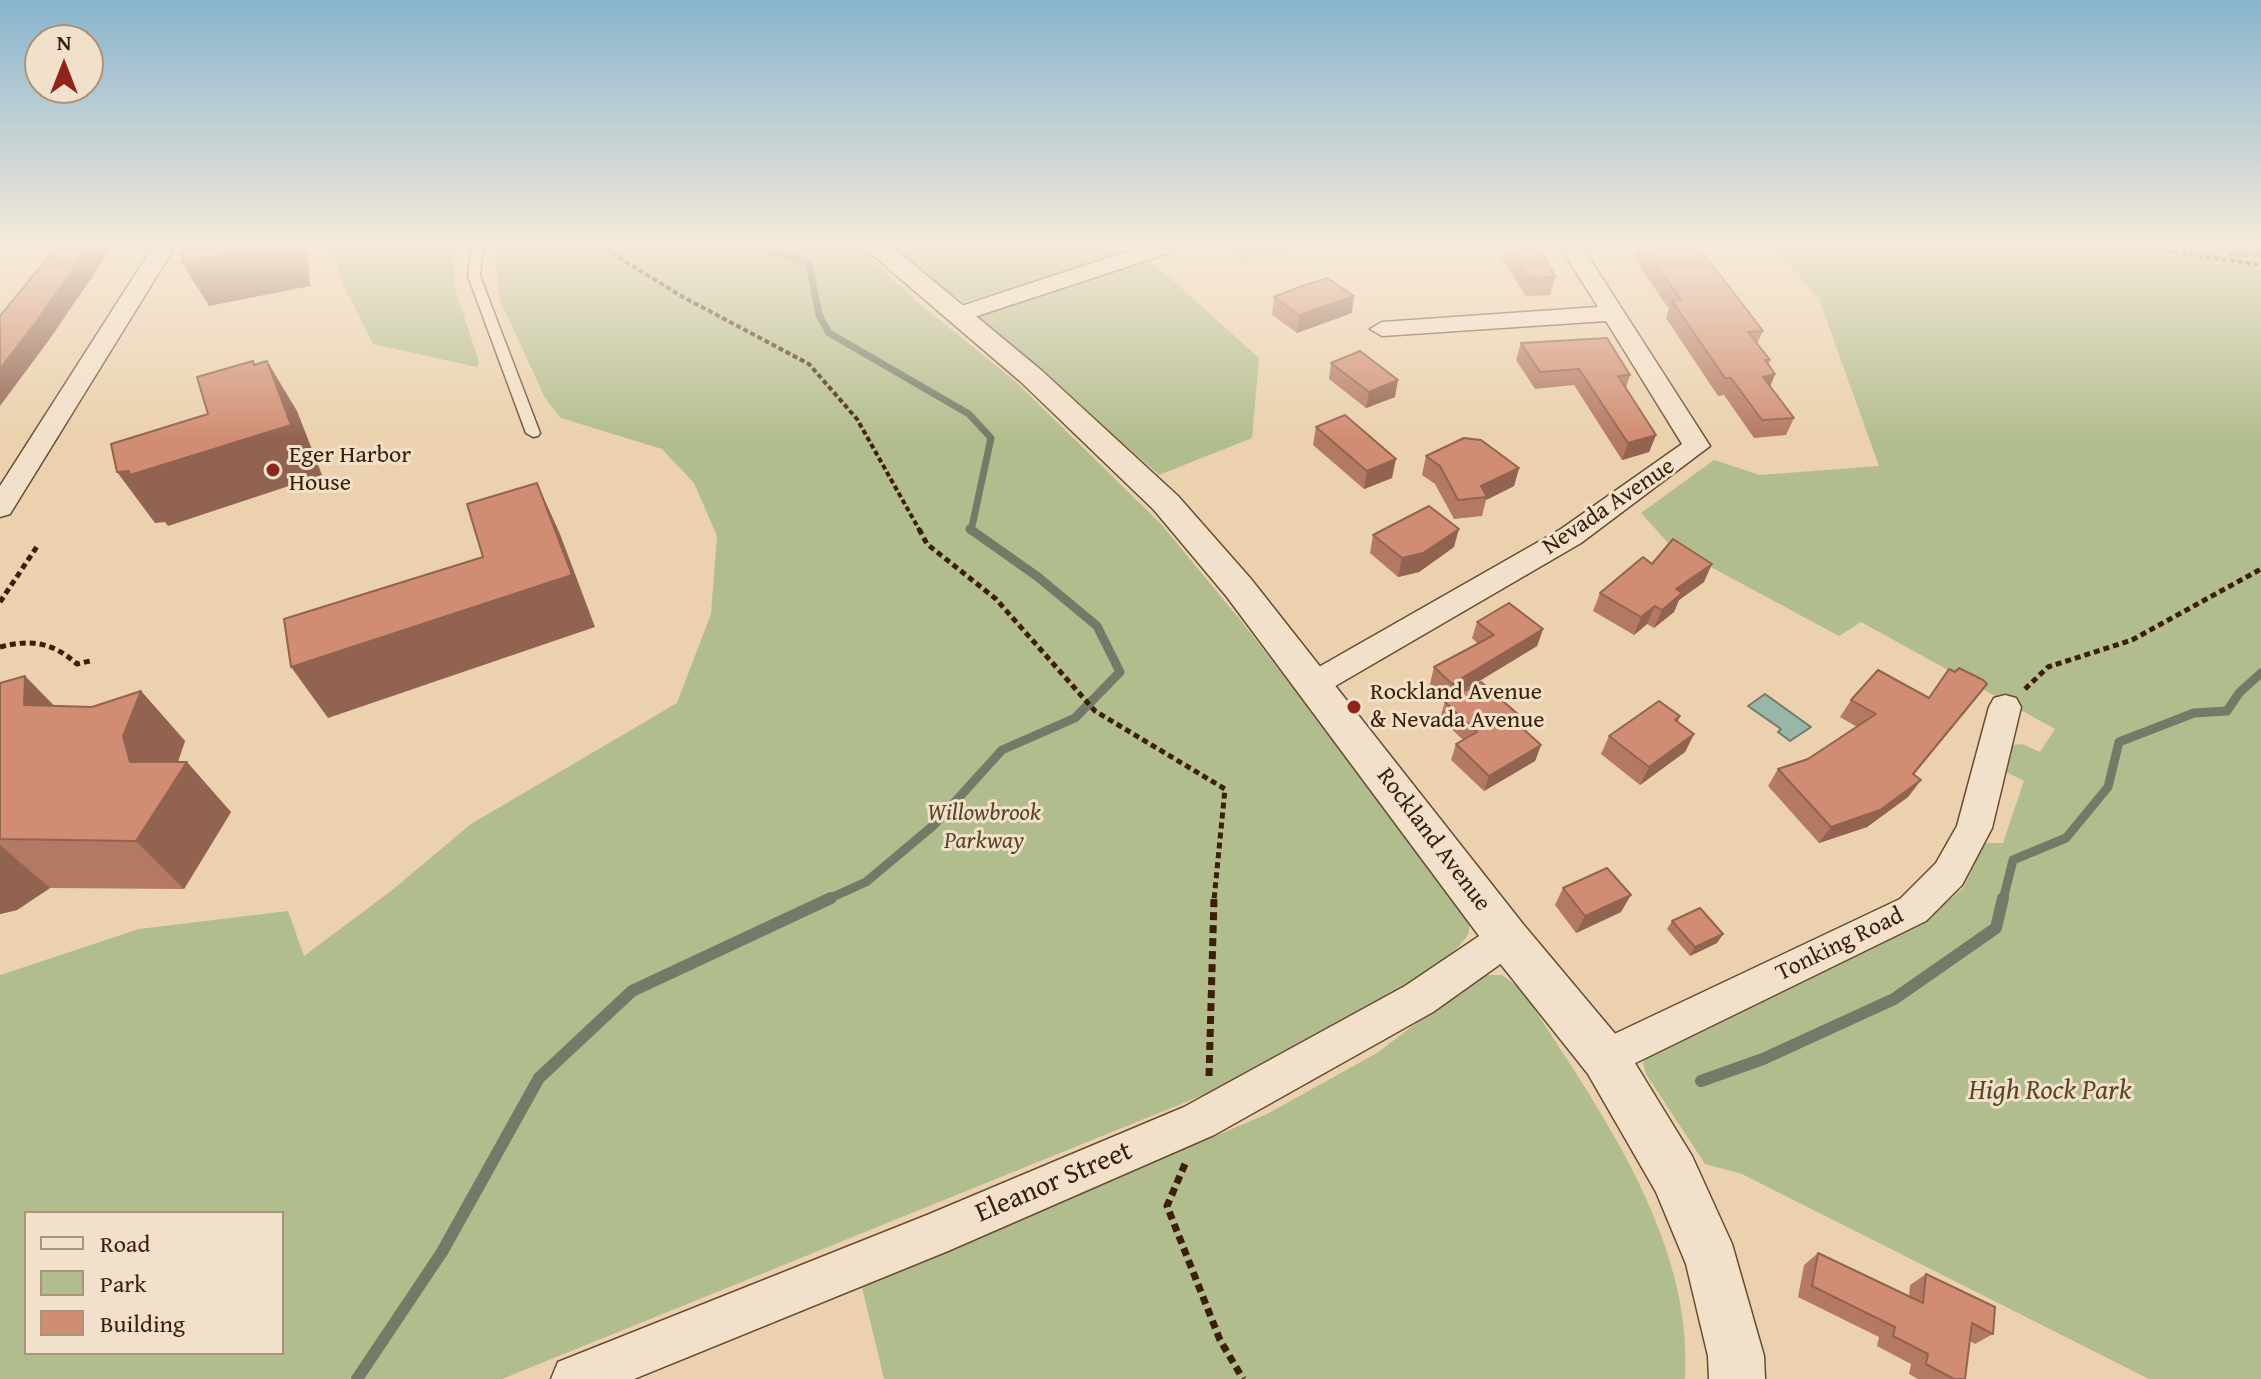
<!DOCTYPE html>
<style>
body{margin:0}
#map{position:relative;width:2261px;height:1379px;overflow:hidden;background:#ebd1ad;font-family:"Gentium Book Plus",serif}
canvas{display:block}
.legend{position:absolute;left:24px;top:1211px;width:260px;height:144px;box-sizing:border-box;background:#f2e1ca;border:2px solid #aa937c;margin:0;padding:10px 14px;list-style:none;font-size:24px;color:#3d1e08}
.legend li{display:flex;align-items:center;gap:16px;height:40px}
.legend b{width:40px;border:2px solid #aa937c}
.north{position:absolute;left:24px;top:24px;width:80px;height:80px;box-sizing:border-box;background:#f2e1ca;border:2px solid #aa937c;border-radius:50%;rotate:0deg;font-size:22px;font-weight:700;line-height:32px;text-align:center;color:#3d1e08}
.north::after{content:'';display:block;margin:auto;width:28px;height:36px;background:#8f2418;clip-path:polygon(50% 0,100% 100%,50% 72%,0 100%)}
</style>
<div id="map">
<canvas width="2261" height="1379"></canvas>
<ul class="legend">
<li><b style="height:10px;background:#f2e1ca"></b>Road</li>
<li><b style="height:22px;background:#b2bd8e"></b>Park</li>
<li><b style="height:22px;background:#d18d73"></b>Building</li>
</ul>
<div class="north">N</div>
</div>
<script>
const context = document.querySelector('canvas').getContext('2d');
context.lineJoin = 'round';
function fill(path, color) { context.fillStyle = color; context.fill(path, 'evenodd'); }
function strokePath(path, color, width, dash) { context.strokeStyle = color; context.lineWidth = width; context.lineCap = dash ? 'butt' : 'round'; context.setLineDash(dash || []); context.stroke(path); }
function write(font, color, halo, rows, align = 'center') {
  context.font = font + ' "Gentium Book Plus",serif'; context.lineWidth = 6; context.setLineDash([]); context.textBaseline = 'middle'; context.strokeStyle = halo; context.fillStyle = color; for (const [text, x, y, turn = 0] of rows) {
    context.save(); context.translate(x, y); context.rotate((+turn || 0) * Math.PI / 180); context.textAlign = isNaN(turn) ? turn : align; if (halo) context.strokeText(text, 0, 0); context.fillText(text, 0, 0); context.restore();
  }
}
fill(new Path2D(`
 M 329,245 L 454,245 L 455,288 L 479,362 L 477,367 L 373,344 L 343,284 Z
 M 493,245 L 857,245 L 914,299 L 1016,382 L 1161,524 L 1242,622 L 1465,911 C 1469,918 1471,926 1468,934 C 1451,971 1271,1063 1228,1085 L 502,1379 L 0,1379 L 0,975 L 139,929 L 288,911 L 304,956 L 391,891 L 471,824 L 677,703 L 711,614 L 717,536 L 694,483 L 662,449 L 561,418 L 545,398 L 500,300 ZM 26,1213 L 282,1213 L 282,1353 L 26,1353 Z
 M 891,245 L 1115,245 L 1120,251 L 1113,258 L 964,302 L 915,270 Z
 M 1232,245 L 1304,245 L 1273,260 L 1240,263 Z
 M 1773,245 L 2261,245 L 2261,1379 L 2149,1379 L 1742,1174 L 1705,1164 L 1646,1074 L 1643,1063 L 1646,1052 L 1656,1045 L 1922,924 L 1963,888 L 1985,843 L 2003,843 L 2024,781 L 2006,772 L 2002,765 L 2012,745 L 2022,744 L 2040,752 L 2055,729 L 1861,622 L 1839,636 L 1670,545 L 1641,513 L 1714,460 L 1760,475 L 1879,466 L 1819,299 Z
 M 1148,258 L 1259,358 L 1252,438 L 1159,475 L 979,317 L 1008,303 Z
 M 1479,975 L 1502,975 L 1522,990 C 1595,1104 1694,1236 1685,1379 L 884,1379 L 859,1275 L 1128,1166 L 1199,1143 L 1267,1114 L 1377,1053 Z`), '#b2bd8e');
const water = new Path2D(`
 M 1765,694 L 1811,727 L 1790,741 L 1778,732 L 1781,729 L 1748,706 Z`);
fill(water, '#98b7a8');
strokePath(water, '#747a68', 2);
strokePath(new Path2D(`
 M 688,245 L 778,252 L 809,264 L 819,315 L 829,333 L 969,414 L 991,438 L 971,531`), '#747a68', 7);
strokePath(new Path2D(`
 M 826,900 L 866,882 L 934,825 L 1002,750 L 1075,718 L 1120,672 L 1097,626 L 1038,577 L 970,529
 M 2003,900 L 2013,860 L 2066,838 L 2108,787 L 2119,742 L 2194,713 L 2227,711 L 2239,693 L 2261,673`), '#747a68', 9);
strokePath(new Path2D(`
 M 1701,1081 L 1763,1059 L 1894,999 L 1996,928 L 2003,898
 M 357,1379 L 442,1252 L 539,1078 L 632,991 L 831,898`), '#747a68', 12);
const service = new Path2D(`
 M 472,245 L 483,245 L 480,276 L 540,433 L 538,436 L 533,437 L 526,433 L 468,276 Z`);
const minor = new Path2D(`
 M 154,245 L 176,245 L 10,514 L 0,517 L 0,486 Z
 M 1147,245 L 1181,245 L 1178,250 L 965,320 L 949,320 L 945,315 L 949,310 Z
 M 1559,245 L 1581,245 L 1710,446 L 1581,543 L 1325,692 L 1314,696 L 1303,692 L 1298,684 L 1303,676 L 1561,529 L 1682,444 L 1606,321 L 1382,336 L 1370,329 L 1382,322 L 1598,307 Z
 M 2005,695 L 2016,698 L 2021,707 L 1992,828 L 1962,885 L 1926,921 L 1619,1071 L 1605,1077 L 1591,1071 L 1585,1058 L 1591,1045 L 1900,899 L 1936,863 L 1957,826 L 1989,707 L 1994,698 Z
 M 1507,922 L 1520,926 L 1526,938 L 1520,950 L 1433,1012 L 1214,1135 L 948,1251 L 634,1379 L 551,1379 L 558,1362 L 927,1215 L 1184,1107 L 1405,986 L 1494,926 Z`);
const tertiary = new Path2D(`
 M 861,245 L 890,245 L 1041,370 L 1178,496 L 1251,579 L 1523,924 L 1622,1042 L 1692,1156 L 1732,1244 L 1764,1356 L 1765,1379 L 1709,1379 L 1708,1356 L 1686,1264 L 1656,1192 L 1588,1074 L 1491,952 L 1227,597 L 1154,510 L 1021,382 Z`);
strokePath(service, '#684b31', 3);
strokePath(minor, '#684b31', 3);
strokePath(tertiary, '#684b31', 3);
strokePath(new Path2D(`
 M 598,245 L 683,297 L 809,364 L 857,419 L 920,531
 M 2127,245 L 2261,265
 M 2228,254 L 2261,255`), '#3d1e08', 4, [5, 3]);
strokePath(new Path2D(`
 M 919,529 L 927,544 L 996,599 L 1095,711 L 1225,789 L 1214,900
 M 0,602 L 38,545
 M 0,647 C 32,639 52,642 77,664 L 90,661
 M 2025,689 L 2048,667 L 2132,640 L 2261,569`), '#3d1e08', 5, [6, 4]);
strokePath(new Path2D(`
 M 1209,1076 L 1214,898
 M 1185,1164 L 1167,1206 L 1220,1340 L 1243,1379`), '#3d1e08', 7, [8, 5]);
fill(service, '#f2e1ca');
fill(minor, '#f2e1ca');
fill(tertiary, '#f2e1ca');
fill(new Path2D(`
 M 1505,245 L 1539,245 L 1555,277 L 1550,295 L 1526,296 L 1502,259 Z
 M 1637,245 L 1697,245 L 1763,331 L 1757,344 L 1770,360 L 1768,365 L 1775,374 L 1770,386 L 1794,418 L 1786,435 L 1754,438 L 1724,395 L 1718,396 L 1666,318 L 1669,309 L 1633,257 Z
 M 1274,297 L 1352,313 L 1297,333 L 1272,315 Z
 M 1521,343 L 1630,375 L 1626,388 L 1656,435 L 1649,452 L 1622,460 L 1574,385 L 1535,389 L 1516,360 Z
 M 1331,363 L 1395,397 L 1366,408 L 1329,379 Z
 M 1316,427 L 1392,478 L 1364,489 L 1313,445 Z
 M 1426,456 L 1519,468 L 1514,486 L 1486,500 L 1482,516 L 1454,519 L 1435,484 L 1422,475 Z
 M 1373,535 L 1454,547 L 1419,572 L 1398,577 L 1370,553 Z
 M 1652,564 L 1704,582 L 1679,600 L 1674,612 L 1654,628 L 1647,624 L 1634,635 L 1593,611 L 1600,593 Z
 M 1477,622 L 1543,629 L 1537,646 L 1448,700 L 1430,684 L 1434,667 L 1478,644 L 1472,638 Z
 M 25,676 L 54,706 L 92,707 L 141,691 L 185,741 L 178,762 L 231,812 L 184,889 L 50,888 L 17,910 L 0,914 L 0,683 Z
 M 1987,684 L 1914,774 L 1921,780 L 1908,797 L 1867,827 L 1819,843 L 1768,786 L 1778,769 L 1808,759 L 1857,727 L 1840,717 L 1851,700 L 1929,698 Z
 M 1445,702 L 1527,722 L 1524,730 L 1541,745 L 1535,761 L 1484,791 L 1451,760 L 1456,744 L 1463,740 L 1440,718 Z
 M 1680,716 L 1678,722 L 1694,734 L 1685,752 L 1640,785 L 1601,754 L 1609,736 Z
 M 1563,888 L 1621,912 L 1576,933 L 1555,905 Z
 M 1672,921 L 1723,934 L 1717,943 L 1690,956 L 1667,929 Z
 M 1818,1253 L 1909,1297 L 1910,1285 L 1926,1274 L 1993,1334 L 1975,1344 L 1970,1341 L 1965,1379 L 1918,1379 L 1909,1374 L 1911,1364 L 1877,1346 L 1879,1337 L 1798,1297 L 1804,1265 Z`), '#b47963');
fill(new Path2D(`
 M 90,245 L 114,245 L 49,340 L 0,406 L 0,369 Z
 M 274,245 L 307,245 L 310,286 L 209,306 L 182,263 Z
 M 1354,296 L 1352,313 L 1297,333 L 1299,315 Z
 M 267,361 L 297,411 L 322,475 L 168,526 L 165,522 L 155,523 L 117,472 L 291,425 Z
 M 1775,374 L 1768,392 L 1763,377 Z
 M 1398,380 L 1395,397 L 1366,408 L 1369,392 Z
 M 1656,435 L 1649,452 L 1622,460 L 1628,443 Z
 M 1396,459 L 1392,478 L 1364,489 L 1367,471 Z
 M 1519,468 L 1514,486 L 1486,500 L 1487,497 L 1481,486 Z
 M 537,483 L 560,534 L 595,627 L 328,718 L 291,667 L 572,575 Z
 M 1459,529 L 1454,547 L 1419,572 L 1398,577 L 1402,558 Z
 M 1712,564 L 1704,582 L 1679,600 L 1674,612 L 1654,628 L 1662,610 L 1676,589 Z
 M 1655,606 L 1647,624 L 1634,635 L 1641,617 Z
 M 1543,629 L 1537,646 L 1448,700 L 1452,684 Z
 M 25,676 L 74,726 L 24,705 Z
 M 1987,684 L 1974,701 L 1900,791 L 1913,774 Z
 M 141,691 L 185,741 L 169,786 L 187,762 L 231,812 L 184,889 L 136,841 L 130,762 L 123,736 Z
 M 1694,734 L 1685,752 L 1640,785 L 1649,767 Z
 M 1541,745 L 1535,761 L 1484,791 L 1489,776 Z
 M 1921,780 L 1908,797 L 1867,827 L 1819,843 L 1831,827 Z
 M 0,845 L 50,888 L 17,910 L 0,914 Z
 M 1631,895 L 1621,912 L 1576,933 L 1585,916 Z
 M 1723,934 L 1717,943 L 1690,956 L 1695,947 Z`), '#926350');
const building = new Path2D(`
 M 58,245 L 90,245 L 36,322 L 0,369 L 0,316 Z
 M 183,245 L 274,245 L 182,263 Z
 M 1509,245 L 1539,245 L 1555,277 L 1530,279 Z
 M 1643,245 L 1697,245 L 1763,331 L 1748,332 L 1770,360 L 1765,360 L 1775,374 L 1763,377 L 1794,418 L 1762,420 L 1731,378 L 1725,378 L 1672,301 L 1681,300 Z
 M 1327,278 L 1354,296 L 1299,315 L 1274,297 L 1299,287 Z
 M 1607,338 L 1630,375 L 1618,376 L 1656,435 L 1628,443 L 1579,369 L 1540,372 L 1521,343 Z
 M 1360,351 L 1398,380 L 1369,392 L 1331,363 Z
 M 253,361 L 254,365 L 267,361 L 291,425 L 130,475 L 129,471 L 117,472 L 111,444 L 208,414 L 197,377 Z
 M 1345,415 L 1396,459 L 1367,471 L 1316,427 Z
 M 1464,438 L 1481,440 L 1519,468 L 1481,486 L 1487,497 L 1458,500 L 1440,466 L 1426,456 Z
 M 537,483 L 572,575 L 291,667 L 284,619 L 483,557 L 467,504 Z
 M 1429,506 L 1459,529 L 1423,553 L 1402,558 L 1373,535 Z
 M 1673,539 L 1712,564 L 1676,589 L 1682,593 L 1662,610 L 1655,606 L 1641,617 L 1600,593 L 1643,557 L 1652,564 Z
 M 1509,603 L 1543,629 L 1452,684 L 1434,667 L 1494,635 L 1477,622 Z
 M 1959,668 L 1983,680 L 1987,684 L 1913,774 L 1921,780 L 1880,810 L 1831,827 L 1778,769 L 1808,759 L 1876,714 L 1851,700 L 1878,670 L 1929,698 L 1949,669 L 1955,672 Z
 M 25,676 L 24,705 L 92,707 L 141,691 L 123,736 L 130,762 L 187,762 L 136,841 L 0,839 L 0,683 Z
 M 1481,682 L 1527,722 L 1520,726 L 1541,745 L 1489,776 L 1456,744 L 1477,732 L 1445,702 Z
 M 1659,701 L 1680,716 L 1675,720 L 1694,734 L 1649,767 L 1609,736 Z
 M 1607,868 L 1631,895 L 1585,916 L 1563,888 Z
 M 1700,908 L 1723,934 L 1695,947 L 1672,921 Z
 M 1818,1253 L 1923,1303 L 1926,1274 L 1995,1307 L 1993,1334 L 1972,1323 L 1965,1379 L 1954,1379 L 1926,1364 L 1928,1354 L 1893,1336 L 1895,1327 L 1812,1286 Z`);
fill(building, '#d18d73');
strokePath(building, '#926350', 2);
const sky = context.createLinearGradient(0, 0, 0, 439);
sky.addColorStop(0, '#88b5ce');
sky.addColorStop(0.56, '#f6eada');
sky.addColorStop(1, '#f6eada00');
context.fillStyle = sky;
context.fillRect(0, 0, 2261, 439);
for (const [x, y, r, color] of [
 [273,470,8,"#8f2418"],
 [1354,707,8,"#8f2418"]
]) { const dot = new Path2D(); dot.arc(x, y, r, 0, 2 * Math.PI); context.fillStyle = color; context.fill(dot); strokePath(dot, '#f2e1ca', 3); }
write('24px', '#3d1e08', '#f2e1ca', [
 ["Eger Harbor",289,456],
 ["House",289,484],
 ["Rockland Avenue",1370,693],
 ["& Nevada Avenue",1370,721]
], 'left');
write('24px', '#3d1e08', '#f2e1ca', [
 ["Nevada Avenue",1609,507,-34],
 ["Rockland Avenue",1433,840,53],
 ["Tonking Road",1840,945,-26]
]);
write('italic 24px', '#5a462a', '#f2e1ca', [
 ["Willowbrook",984,814],
 ["Parkway",984,842]
]);
write('italic 28px', '#5a462a', '#f2e1ca', [
 ["High Rock Park",2050,1092]
]);
write('28px', '#3d1e08', '#f2e1ca', [
 ["Eleanor Street",1054,1183,-23]
]);
</script>
